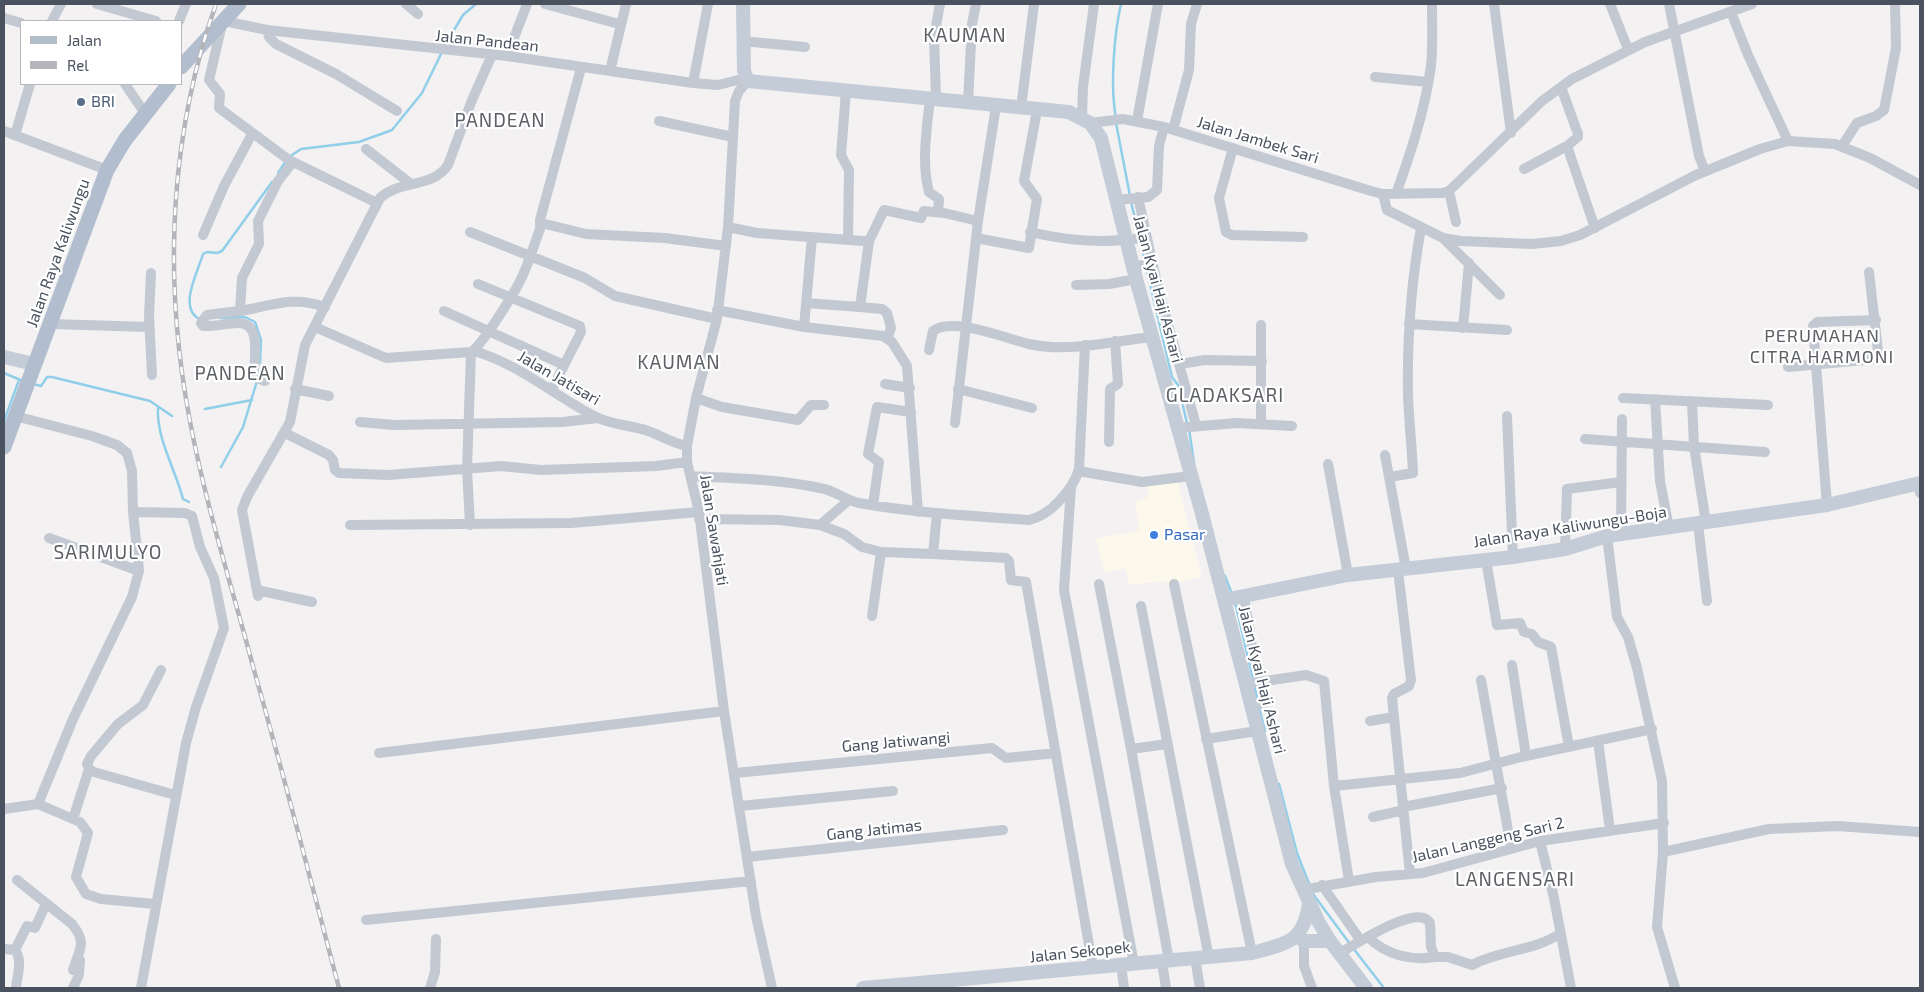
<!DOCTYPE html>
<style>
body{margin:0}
#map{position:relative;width:1924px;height:992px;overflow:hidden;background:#f3f1f1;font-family:"Exo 2",sans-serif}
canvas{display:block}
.frame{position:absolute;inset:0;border:5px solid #49525e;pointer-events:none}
.legend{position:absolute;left:20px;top:20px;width:162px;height:65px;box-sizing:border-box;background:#fff;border:1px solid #b6babf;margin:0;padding:6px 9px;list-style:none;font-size:15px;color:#49525e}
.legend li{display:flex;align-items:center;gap:10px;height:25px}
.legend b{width:25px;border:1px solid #b6babf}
</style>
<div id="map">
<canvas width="1924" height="992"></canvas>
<div class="frame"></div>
<ul class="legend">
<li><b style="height:6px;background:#b2bdce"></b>Jalan</li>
<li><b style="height:6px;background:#b3b5bb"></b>Rel</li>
</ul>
</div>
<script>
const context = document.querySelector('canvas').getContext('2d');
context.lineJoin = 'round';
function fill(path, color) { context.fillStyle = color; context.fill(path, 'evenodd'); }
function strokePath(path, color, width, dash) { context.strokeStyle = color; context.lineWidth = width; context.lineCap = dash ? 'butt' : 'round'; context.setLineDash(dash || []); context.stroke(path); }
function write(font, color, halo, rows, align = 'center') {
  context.font = font + ' "Exo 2",sans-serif'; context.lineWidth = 4.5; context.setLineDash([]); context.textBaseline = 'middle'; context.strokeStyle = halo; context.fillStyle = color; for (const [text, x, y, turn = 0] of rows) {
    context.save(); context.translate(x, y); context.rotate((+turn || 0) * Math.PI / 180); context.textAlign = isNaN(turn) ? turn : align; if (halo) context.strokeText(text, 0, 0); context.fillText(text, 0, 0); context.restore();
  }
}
fill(new Path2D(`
 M 1177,479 L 1202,577 L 1167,585 L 1166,581 L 1129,585 L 1126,568 L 1105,573 L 1096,539 L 1139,530 L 1135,501 L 1148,497 L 1147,486 Z`), '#fcf9ec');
strokePath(new Path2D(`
 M 444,47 L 463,15 L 476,4
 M 1116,118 C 1110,87 1114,34 1121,4
 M 1116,123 L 1130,196
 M 289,157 L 301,149 L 359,142 L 392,130 L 422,93 L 442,52
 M 278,173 L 286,161
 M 1131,202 L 1139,235
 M 1140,241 L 1145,262
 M 1146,267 L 1172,377 L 1178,385 L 1187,423
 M 220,318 L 245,317 L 255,322 L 261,340 L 260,363
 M 199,319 C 178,307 198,272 203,254 L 207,252 L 217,253 L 222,251 L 272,182
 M 4,373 L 23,381
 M 33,384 L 41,386 L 47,377 L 52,377 L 150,401 L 172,416
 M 158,407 C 156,438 175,468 183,499 L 189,502
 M 205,409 L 252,400
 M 4,421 L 19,380
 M 1189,429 L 1194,463
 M 221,467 L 243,427 L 257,381
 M 1225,576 L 1232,594
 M 1235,602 L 1253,679
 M 1254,685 L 1258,701
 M 1259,707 L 1265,731
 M 1279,784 L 1297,853 L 1310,886
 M 1313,894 L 1350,944
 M 1353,948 L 1384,988`), '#90cee9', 2.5);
strokePath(new Path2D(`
 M 97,4 L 156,21
 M 406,4 L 418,14
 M 545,4 L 619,24
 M 1494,4 L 1511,133
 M 1610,4 L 1628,49
 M 1669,4 L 1699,156 L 1705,171
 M 1731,12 L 1748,55 L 1788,141
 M 4,18 L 21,23
 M 52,21 L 61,4
 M 179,21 L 186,4
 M 224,21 L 267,30 L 507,56 L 693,83 L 718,85 L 746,78
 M 222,24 L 209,80 L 220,94 L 219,108 L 289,160 L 377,203
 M 267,30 L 269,37 L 276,44 L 336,74 L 397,111
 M 742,41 L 805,47
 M 507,56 L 527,4
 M 610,71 L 626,4
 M 1375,77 L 1428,82
 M 748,81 L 739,91 L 735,101 L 728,227 L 717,319 L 696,398 L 687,446 L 687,462 L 699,512 L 724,711 L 756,916 L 772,988
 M 693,83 L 708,4
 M 125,84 L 146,115
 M 1561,87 L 1578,134 L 1578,137 L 1567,146 L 1595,228
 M 846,91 L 841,155 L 849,170 L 848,240
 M 930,98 C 927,128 921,162 929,192 L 939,199 L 938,212
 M 936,98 L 934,37 L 940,4
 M 968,102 L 972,24 L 976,4
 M 1021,108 L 1034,4
 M 1082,117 L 1083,87 L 1094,4
 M 659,121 L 733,137
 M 1137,121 L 1158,4
 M 1090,123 L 1123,119 L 1164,127 L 1371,191 L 1383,194 L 1442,193 L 1449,191 L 1542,101 L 1572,79 L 1645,42 L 1752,4
 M 1173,130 L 1189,70 L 1191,24 L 1197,4
 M 4,131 L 107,170
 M 15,135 L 30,84
 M 1842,146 L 1857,123 L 1876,116 L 1884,110 L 1896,48 L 1895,4
 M 1233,148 L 1219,198 L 1226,232 L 1232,235 L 1303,237
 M 366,149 L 411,184
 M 1524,169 L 1567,146
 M 1449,191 L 1456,222
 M 1383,194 L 1387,210 L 1443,238 L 1461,241 L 1532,244 L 1561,241 L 1580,235 L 1696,175 L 1760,149 L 1788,141 L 1835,144 L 1870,158 L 1920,185
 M 1396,194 C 1411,152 1425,110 1431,66 C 1433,46 1432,24 1432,4
 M 1138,197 L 1158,288 L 1196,425
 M 1116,200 L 1148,197 L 1157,190 L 1159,146 L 1164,127
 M 541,223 L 586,234 L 665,238 L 726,246
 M 728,227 L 757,233 L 863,241 L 869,241 L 884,210 L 921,218 L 924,211 L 944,213 L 978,221
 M 470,232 L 585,278 L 615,296 L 717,319
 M 1030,232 C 1068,241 1108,244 1146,237
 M 203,235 L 224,186 L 252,134
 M 976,238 L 1029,248 L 1037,199 L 1024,181 L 1037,110
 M 1443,238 L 1500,295
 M 1133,267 L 1153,263
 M 151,273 L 149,316 L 152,375
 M 478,284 L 580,326 L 581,332 L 552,389
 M 1076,285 L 1109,284 L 1136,279
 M 806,303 L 860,307 L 869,241
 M 860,307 L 882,309 L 887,313 L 891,328 L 887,339
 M 717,310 L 804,327 L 883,336 L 892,342 L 907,366 L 918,512
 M 240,311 L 242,278 L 259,244 L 258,221 L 278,181 L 293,162
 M 444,311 L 564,365
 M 51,324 L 149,327
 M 1409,324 L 1507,330
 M 1261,325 L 1261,423
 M 315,327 L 386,358 L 471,352
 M 804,327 L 812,237
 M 1463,328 L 1469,263
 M 929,350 L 933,331 C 952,316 1007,339 1029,344 C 1068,353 1113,341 1152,337
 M 474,351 C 519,364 555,396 596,417 C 612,425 631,425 648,431 C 662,436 672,443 687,446
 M 1180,364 L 1205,360 L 1262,361
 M 1788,367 L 1875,359 L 1878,351 L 1869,272
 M 265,381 L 255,377 C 252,361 264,323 238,323 C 226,323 214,327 203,326 L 201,323 L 207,315 C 222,313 237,312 251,309 C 278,303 297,297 325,307
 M 885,384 L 910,388
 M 295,389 L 329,396
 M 958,389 L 1032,408
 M 696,398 L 722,407 L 798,420 L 811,405 L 824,405
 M 1623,398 L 1768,405
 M 1655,399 L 1660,481 L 1669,528
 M 1692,402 L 1694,446 L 1706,523
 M 15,416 L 92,436 L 117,445 L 127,453 L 132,471 L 133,512 L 138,559 L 139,571 L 132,597 L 73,719 L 38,804
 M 1507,416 L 1513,557
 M 360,422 L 394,425 L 563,422 L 597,418
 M 955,423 L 978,221 L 996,106
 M 1177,428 L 1237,423 L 1292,426
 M 285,433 L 329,455 L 333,460 L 335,470 L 339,473 L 388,475 L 501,466 L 541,470 L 656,466 L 687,462
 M 1585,439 L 1765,452
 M 1109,442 L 1110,389 L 1118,384 L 1115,341
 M 1385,455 L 1406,569
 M 1328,464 L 1348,575
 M 1078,471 L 1142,482 L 1191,476
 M 691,476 C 734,478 778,479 820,488 C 834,490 845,500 859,503 C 915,513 972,516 1029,520 C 1051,515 1072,490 1079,470 L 1085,345
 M 1390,477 L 1413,473 C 1412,447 1409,422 1408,396 C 1407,340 1411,283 1421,228
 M 1918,484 L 1920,493
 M 1071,487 L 1064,590 L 1134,964
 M 873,505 L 879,462 L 868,454 L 877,407 L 911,412
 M 1827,505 L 1813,326 L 1817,322 L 1876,320
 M 133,512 L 185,513 L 192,516 L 200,547 L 214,578 L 224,628 L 196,707 L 186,743 L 141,988
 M 699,519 L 780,520 L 820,525 L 844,534 L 862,547 L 881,552 L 933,554 L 937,513
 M 1698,524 L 1707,601
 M 350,525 L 571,523 L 699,512
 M 470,525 L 467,469 L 471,352 C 480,348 513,295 519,283 C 528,267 533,247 540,229 L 540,220 L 581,68
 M 820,525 L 849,500
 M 1621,534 L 1622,419
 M 1607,536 L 1617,617 L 1628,637 L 1637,668 L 1662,781 L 1663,852 L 1657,927 L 1675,988
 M 49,538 L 139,571
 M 1565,549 L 1567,489 L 1621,482
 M 933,554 L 1006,558 L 1009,561 L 1011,580 L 1026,582 L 1093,968
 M 1486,560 L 1497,625 L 1520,623 L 1524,632 L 1532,634 L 1538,642 L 1551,647 L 1569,747
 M 1398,570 L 1411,680 L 1409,686 L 1394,694 L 1392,698 L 1410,874
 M 1099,584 L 1131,749 L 1167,744
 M 1174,584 L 1252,953
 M 257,590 L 312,602
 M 258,596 L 242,510 L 247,497 L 290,422 L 305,345 L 380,198 C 401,179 432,189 448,165 L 472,100 L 492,55
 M 1244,597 L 1254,658
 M 1141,606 L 1209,958
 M 872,616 L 881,552
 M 1512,665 L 1526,756
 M 161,670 L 143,705 L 118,724 L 91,756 L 87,764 L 90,770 L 94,772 L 175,795
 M 1481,680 L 1511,847
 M 1245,684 L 1306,675 L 1324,681 L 1334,786 L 1349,881
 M 1250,705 L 1264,703
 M 1370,721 L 1394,717
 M 1206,739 L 1257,731
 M 1598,741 L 1610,830
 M 1131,749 L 1169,961
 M 379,753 L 724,711
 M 735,773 L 992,748 L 1006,758 L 1056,753
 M 1334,786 L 1460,773 L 1521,757 L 1652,729
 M 740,806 L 893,791
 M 1403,807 L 1502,788
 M 4,809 L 38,804 L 80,822 L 88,833 L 76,877 L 86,894 L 101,899 L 155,904
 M 1373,817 L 1404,810
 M 73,819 L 89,769
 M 1540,841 L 1554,898 L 1571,988
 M 1663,852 L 1769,829 L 1838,826 L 1920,832
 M 747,857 L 1003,830
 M 17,880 L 72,924 C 88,944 79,949 73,970
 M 1322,885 L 1361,941
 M 1302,890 L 1376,877 L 1423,873 L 1540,841 L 1664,823
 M 366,920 L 751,881
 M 1368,937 C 1386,955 1411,961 1435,957
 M 1304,941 L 1304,966 L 1312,988
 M 4,949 L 15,950 C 23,960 17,976 16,988
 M 15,950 L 27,926 L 35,928 L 46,904
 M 1340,953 C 1355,945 1418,902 1430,923 L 1431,947 L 1435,957 L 1448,957 L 1472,965 C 1500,950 1535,951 1561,933
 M 1195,958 L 1200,988
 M 1162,962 L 1166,988
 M 1121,964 L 1124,988
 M 73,988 L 79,975 L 80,960
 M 430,988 L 435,972 L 436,939`), '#c2c9d2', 10);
strokePath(new Path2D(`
 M 743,4 L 744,71 L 748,81 L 1069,112 L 1090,123 L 1101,138 L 1136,279 L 1201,510 L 1292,864 L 1318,921 L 1330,941 L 1366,988
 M 4,357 L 34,364
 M 1224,600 L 1348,575 L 1513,557 L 1565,549 L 1607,536 L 1827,505 L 1920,483
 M 1297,936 L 1304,941 L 1330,941
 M 863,988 L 1252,953 C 1287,943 1303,943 1309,904`), '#c4ccd8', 14);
strokePath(new Path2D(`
 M 181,67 L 239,4
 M 4,447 L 107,170 L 125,140 L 169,84`), '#b2bdce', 15);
const rail = new Path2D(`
 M 216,4 C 171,131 164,267 186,399 C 201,490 230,580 254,670 C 284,776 311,882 339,988`);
strokePath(rail, '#b3b5bb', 4.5);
strokePath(rail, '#fff', 2.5, [8]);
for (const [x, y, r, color] of [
 [81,102,5,"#5c6f8a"],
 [1154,535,5,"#3f7fe0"]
]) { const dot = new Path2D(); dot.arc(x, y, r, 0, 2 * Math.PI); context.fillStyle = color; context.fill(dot); strokePath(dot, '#fff', 2); }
write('16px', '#49525e', '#fff', [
 ["Jalan Pandean",487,41,6],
 ["Jalan Jambek Sari",1258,140,17],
 ["Jalan Raya Kaliwungu",58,253,-70],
 ["Jalan Kyai Haji Ashari",1158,289,75],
 ["Jalan Jatisari",559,378,30],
 ["Jalan Raya Kaliwungu-Boja",1570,527,-9],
 ["Jalan Sawahjati",714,530,81],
 ["Jalan Kyai Haji Ashari",1262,680,76],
 ["Gang Jatiwangi",896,742,-5],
 ["Gang Jatimas",874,830,-6],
 ["Jalan Langgeng Sari 2",1488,840,-13],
 ["Jalan Sekopek",1080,952,-6]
]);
write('16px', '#4e5e75', '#fff', [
 ["BRI",91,102]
], 'left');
write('16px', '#366cbe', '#fff', [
 ["Pasar",1164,535]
], 'left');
context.letterSpacing = '1px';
write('18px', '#5d6065', '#fff', [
 ["PERUMAHAN",1822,336],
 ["CITRA HARMONI",1822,357]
]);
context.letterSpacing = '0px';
context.letterSpacing = '1px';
write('19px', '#5d6065', '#fff', [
 ["KAUMAN",965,36],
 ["PANDEAN",500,121],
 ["KAUMAN",679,363],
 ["PANDEAN",240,374],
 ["GLADAKSARI",1225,396],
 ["SARIMULYO",108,553],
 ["LANGENSARI",1515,880]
]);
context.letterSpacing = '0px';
</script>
